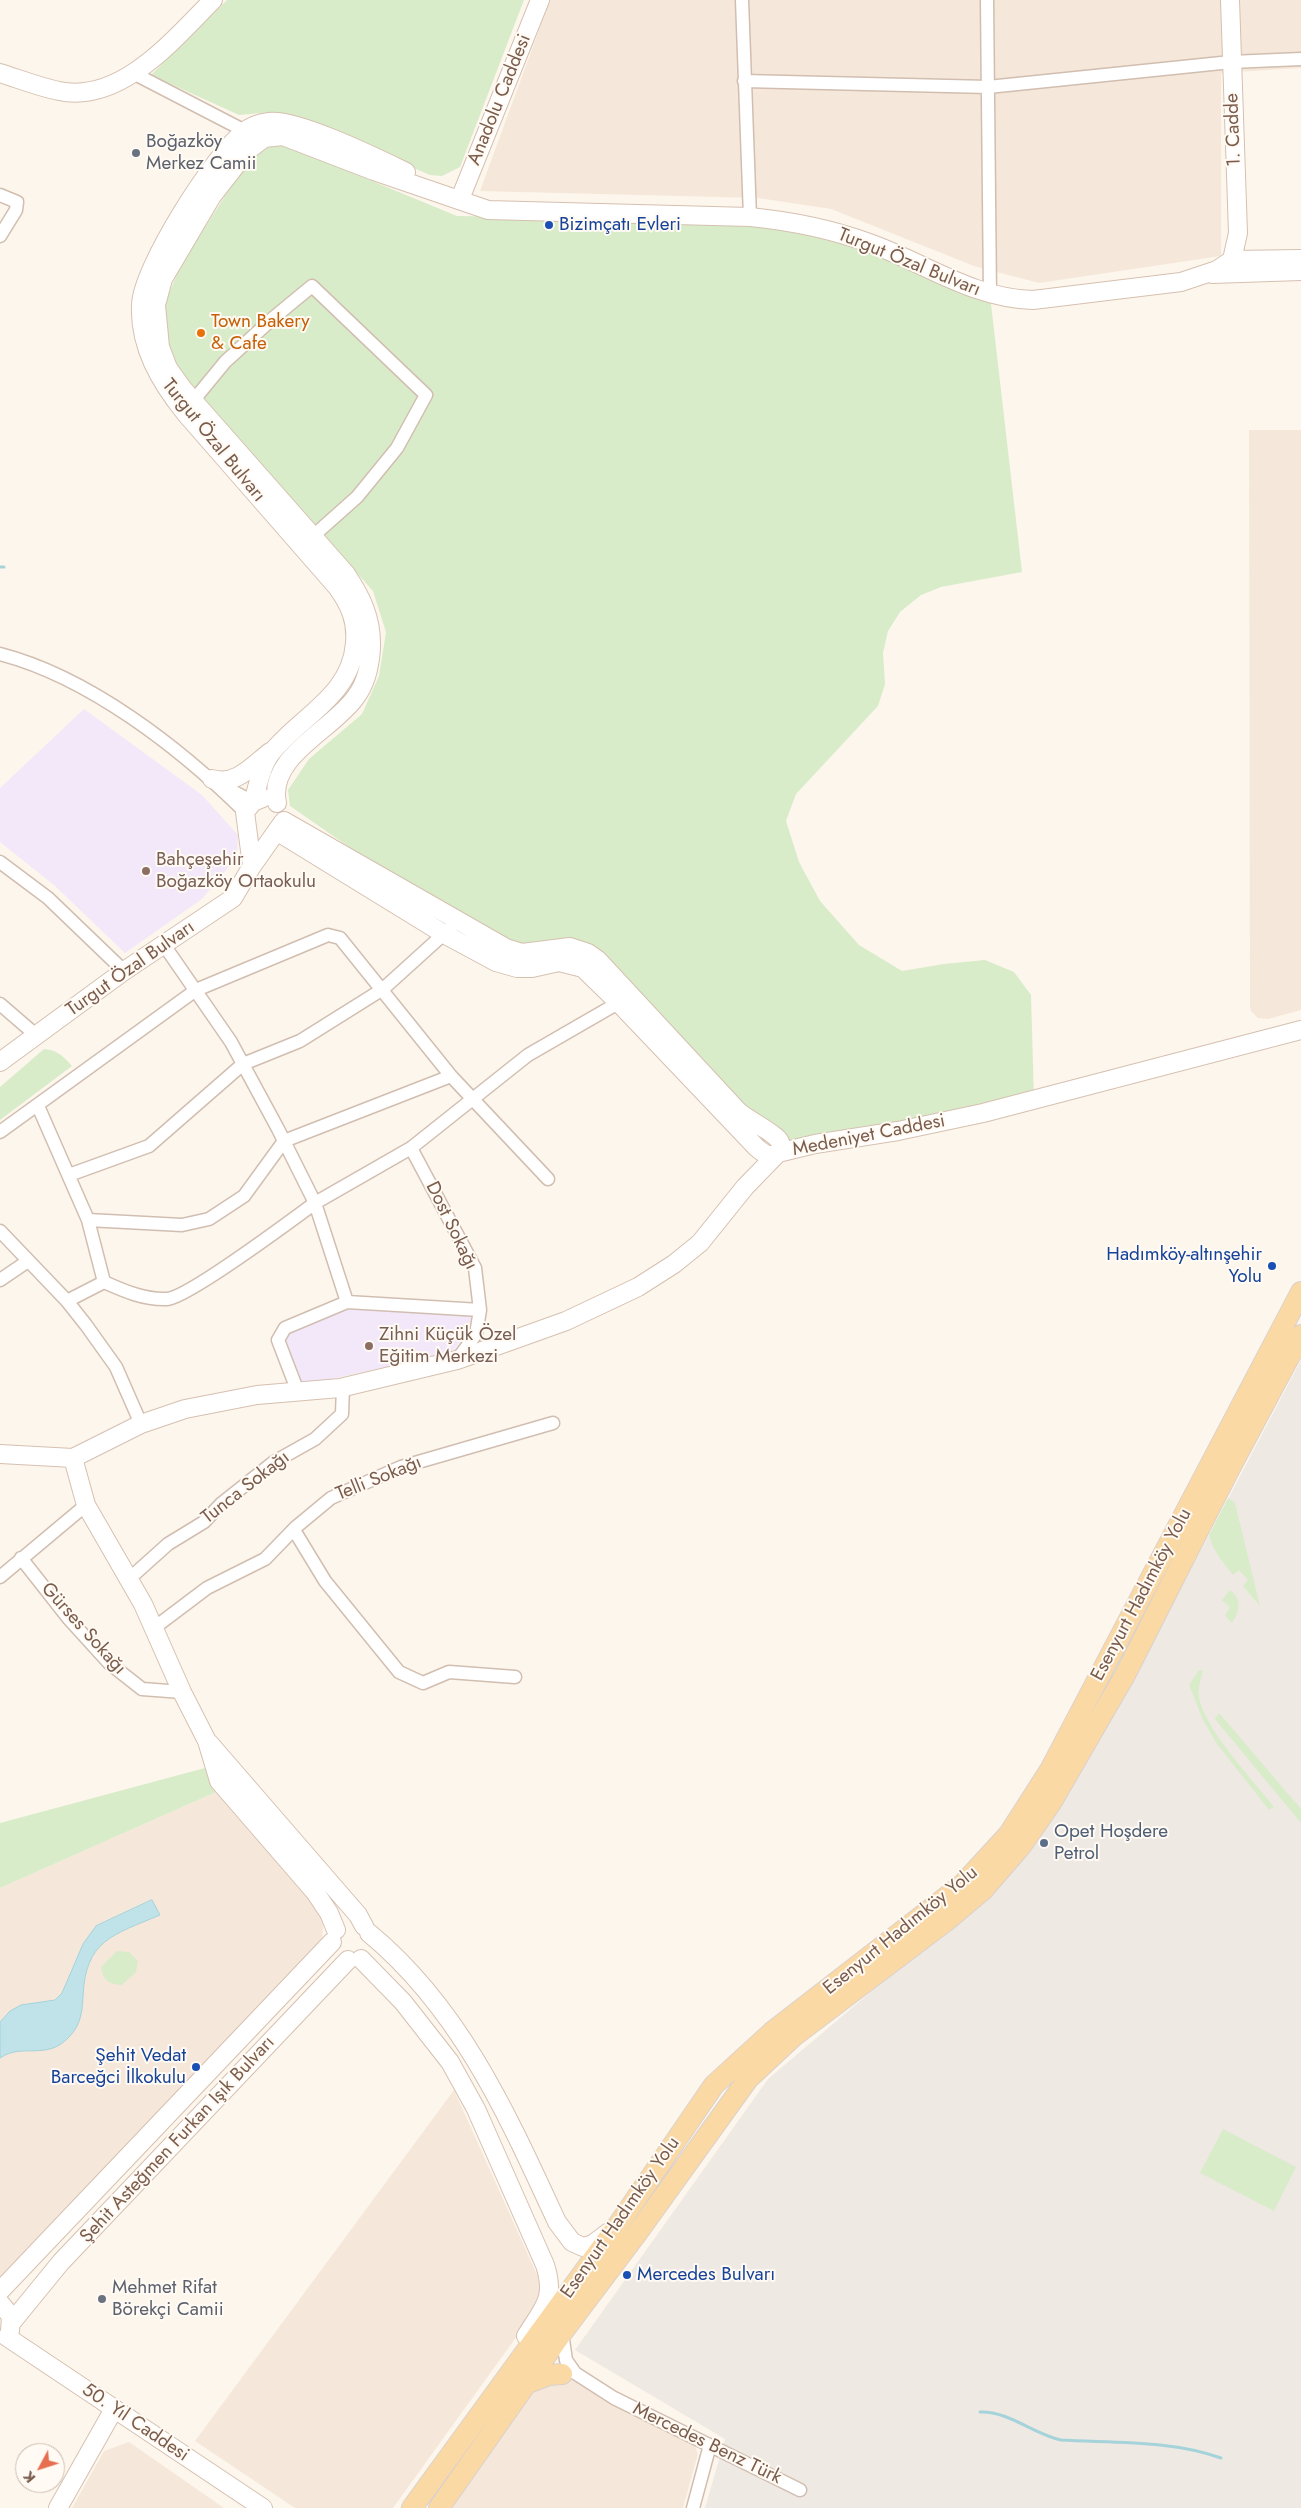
<!DOCTYPE html>
<meta charset="utf-8">
<style>
body{margin:0}
#map{position:relative;width:1301px;height:2508px;overflow:hidden;background:#fdf6ec;font-family:Jost,sans-serif}
canvas{display:block}
.north{position:absolute;left:15px;top:2443px;width:50px;height:50px;box-sizing:border-box;background:#fffaf3;border:1px solid #cabbb1;border-radius:50%;rotate:230deg;font-size:14px;font-weight:700;line-height:20px;text-align:center;color:#7a5c4d}
.north::after{content:'';display:block;margin:auto;width:18px;height:22px;background:#e76f51;clip-path:polygon(50% 0,100% 100%,50% 72%,0 100%)}
</style>
<div id="map">
<canvas width="1301" height="2508"></canvas>
<div class="north">K</div>
</div>
<script>
const context = document.querySelector('canvas').getContext('2d');
context.lineJoin = 'round';
function fill(path, color) { context.fillStyle = color; context.fill(path, 'evenodd'); }
function strokePath(path, color, width, dash) { context.strokeStyle = color; context.lineWidth = width; context.lineCap = dash ? 'butt' : 'round'; context.setLineDash(dash || []); context.stroke(path); }
function write(font, color, halo, rows, align = 'center') {
  context.font = font + ' Jost,sans-serif'; context.lineWidth = 4; context.setLineDash([]); context.textBaseline = 'middle'; context.strokeStyle = halo; context.fillStyle = color; for (const [text, x, y, turn = 0] of rows) {
    context.save(); context.translate(x, y); context.rotate((+turn || 0) * Math.PI / 180); context.textAlign = isNaN(turn) ? turn : align; if (halo) context.strokeText(text, 0, 0); context.fillText(text, 0, 0); context.restore();
  }
}
fill(new Path2D(`
 M 550,0 L 1301,0 L 1301,68 L 1221,73 L 1221,256 L 1039,283 L 974,266 L 831,209 L 758,198 L 480,191 Z
 M 1249,430 L 1301,430 L 1301,1010 L 1268,1019 L 1258,1018 L 1251,1011 L 1250,1006 Z
 M 216,1792 L 319,1911 L 323,1926 L 322,1942 L 0,2281 L 0,1888 Z
 M 454,2090 L 538,2277 L 541,2291 L 535,2311 L 393,2508 L 295,2508 L 195,2441 Z
 M 563,2371 L 693,2440 L 698,2454 L 683,2508 L 452,2508 L 541,2378 Z
 M 129,2442 L 224,2508 L 72,2508 L 104,2451 Z`), '#f5e8da');
fill(new Path2D(`
 M 1301,1360 L 1301,2508 L 705,2508 L 725,2439 L 575,2350 L 768,2079 L 1010,1874 L 1077,1768 L 1160,1628 Z`), '#efe9e4');
fill(new Path2D(`
 M 84,709 L 202,795 L 238,835 L 237,857 L 202,899 L 125,953 L 54,885 L 0,842 L 0,788 Z
 M 347,1302 L 470,1309 L 471,1319 L 466,1332 L 453,1352 L 304,1385 L 293,1377 L 278,1340 L 285,1328 Z`), '#f3e8fa');
fill(new Path2D(`
 M 227,0 L 524,0 L 460,167 L 442,176 L 430,175 L 296,117 L 273,112 L 239,115 L 151,75 Z
 M 270,146 L 287,146 L 457,216 L 783,221 L 990,295 L 1022,572 L 941,587 L 921,595 L 900,612 L 888,631 L 883,653 L 885,684 L 878,706 L 796,794 L 786,821 L 799,862 L 820,901 L 859,945 L 902,971 L 944,964 L 985,960 L 1014,972 L 1031,995 L 1034,1100 L 815,1144 L 778,1138 L 632,994 L 537,952 L 457,922 L 290,806 L 288,790 L 309,759 L 362,714 L 379,676 L 386,632 L 373,591 L 198,395 L 174,362 L 165,329 L 166,300 L 181,265 L 230,188 L 252,159 Z
 M 44,1049 C 58,1050 64,1057 72,1066 L 0,1120 L 0,1087 Z
 M 1228,1498 L 1235,1503 L 1260,1606 L 1243,1586 L 1248,1580 L 1239,1570 L 1233,1575 C 1224,1563 1212,1550 1209,1535 Z
 M 1230,1590 C 1242,1599 1240,1611 1232,1623 L 1225,1616 L 1230,1607 L 1222,1600 Z
 M 1199,1670 L 1203,1671 C 1200,1681 1197,1691 1200,1702 C 1210,1735 1252,1779 1274,1807 L 1269,1810 L 1217,1744 L 1203,1720 L 1189,1685 Z
 M 1219,1713 L 1301,1809 L 1301,1823 L 1215,1719 Z
 M 205,1768 L 216,1792 L 0,1888 L 0,1823 Z
 M 117,1951 L 129,1952 L 138,1961 L 136,1972 L 122,1985 C 109,1984 103,1981 101,1967 Z
 M 1223,2129 L 1296,2167 L 1274,2211 L 1200,2173 Z`), '#d8ecc9');
const water = new Path2D(`
 M 152,1900 L 160,1915 C 113,1935 85,1940 83,1997 C 82,2012 81,2024 70,2036 C 47,2062 23,2042 0,2058 L 0,2022 L 10,2011 L 21,2005 L 55,2000 L 62,1993 L 83,1944 L 96,1926 Z`);
fill(water, '#bfe3e8');
strokePath(water, '#a5d3da', 1);
strokePath(new Path2D(`
 M 0,567 L 4,567
 M 980,2412 C 1009,2411 1033,2434 1061,2440 C 1113,2443 1171,2440 1221,2458`), '#a5d3da', 3);
const street = new Path2D(`
 M 742,0 L 750,217
 M 987,0 L 990,295
 M 135,74 L 245,131
 M 744,81 L 988,87 L 1231,62 L 1301,59
 M 0,195 L 17,202 L 16,210 L 0,236
 M 193,401 L 225,362 L 272,319 L 312,286 L 426,395 L 397,448 L 357,497 L 312,537
 M 0,654 C 89,677 180,748 245,812
 M 225,787 L 253,802
 M 0,862 L 48,898 L 124,971
 M 164,945 L 231,1042 L 278,1129 L 315,1203 L 411,1148 L 528,1055 L 625,999
 M 0,1004 L 37,1036
 M 38,1106 L 88,1220 L 104,1282 L 67,1301
 M 0,1132 L 196,990 L 328,935 L 340,938 L 451,1076 L 548,1179
 M 411,1148 L 475,1268 L 480,1310 L 476,1334 L 457,1360
 M 69,1175 L 149,1146 L 243,1064 L 300,1041 L 383,989 L 457,922
 M 88,1220 L 182,1225 L 209,1219 L 244,1196 L 284,1141 L 451,1076
 M 0,1231 L 67,1301 L 86,1325 L 116,1367 L 141,1424
 M 0,1280 L 28,1261
 M 104,1282 C 124,1291 145,1300 167,1299 C 187,1298 292,1220 315,1203 L 347,1302
 M 298,1392 L 278,1340 L 285,1328 L 347,1302 L 480,1310
 M 294,1530 L 325,1581 L 399,1672 L 423,1683 L 449,1672 L 515,1677
 M 21,1558 L 69,1619 L 109,1663 L 142,1689 L 182,1692
 M 0,1577 L 86,1505
 M 129,1579 L 168,1544 L 204,1522 L 221,1504 L 274,1462 L 315,1439 L 342,1414 L 343,1387
 M 154,1628 L 207,1588 L 265,1559 L 296,1527 L 331,1498 L 401,1467 L 553,1423
 M 562,2333 L 566,2360 L 575,2373 L 614,2398 L 800,2490
 M 693,2508 L 710,2445`);
const secondary = new Path2D(`
 M 1230,0 L 1238,233 L 1232,260
 M 0,73 C 19,79 39,87 59,91 C 121,104 174,39 213,0
 M 460,199 L 540,0
 M 1212,274 L 1301,271
 M 212,779 C 236,786 252,766 270,752
 M 253,802 C 258,786 261,765 272,752 C 302,715 351,696 355,643 C 357,621 350,605 337,587 L 186,414 C 160,382 139,346 141,305 C 142,268 214,155 244,132 C 251,126 260,123 269,122 C 296,118 379,159 406,172
 M 277,803 C 267,757 331,731 355,698 C 366,684 370,666 371,648 C 372,619 362,598 346,574 L 183,389 L 168,368 L 160,347 L 156,305 L 163,279 L 212,196 L 247,151 L 264,138 L 283,136 L 374,171 L 488,210 L 750,217 C 790,221 831,229 869,243 C 923,262 974,299 1033,300 L 1181,282 L 1217,270 L 1232,260 L 1301,259
 M 278,832 L 444,934 L 496,962 L 517,968 L 532,968 L 559,962 L 583,968 L 619,1003 L 757,1148 C 761,1151 765,1155 770,1155 C 780,1156 784,1145 778,1139 C 771,1131 750,1121 739,1112 L 598,960 L 588,953 L 570,947 L 522,953 L 506,948 L 284,821
 M 252,866 L 245,812 L 253,802 L 263,798
 M 0,1062 L 124,971 L 233,898 L 252,866 L 283,822
 M 0,1454 L 73,1458 L 141,1424 L 185,1409 L 257,1395 L 340,1388 L 457,1360 L 566,1321 L 638,1287 L 674,1264 L 700,1243 L 745,1187 L 778,1153 L 815,1144 L 898,1131 L 983,1113 L 1301,1030
 M 73,1458 L 86,1505 L 143,1604 L 182,1692 L 207,1741 L 219,1781 L 315,1892 L 329,1913 L 336,1930
 M 209,1743 L 358,1915 L 364,1926
 M 369,1933 C 461,2009 508,2116 557,2222 L 572,2242 L 583,2247 L 593,2244 L 609,2232
 M 361,1959 L 403,2002 L 450,2062 L 476,2109 L 545,2265 C 556,2299 543,2308 526,2336
 M 0,2291 L 332,1942
 M 0,2303 L 11,2316 L 10,2331
 M 12,2322 L 61,2262 L 348,1960
 M 7,2337 L 263,2508
 M 58,2508 L 114,2409`);
const primary = new Path2D(`
 M 528,2383 L 549,2375 L 562,2374
 M 412,2508 L 618,2225 L 714,2085 L 772,2032 L 963,1884 L 1009,1834 L 1050,1770 L 1301,1292
 M 439,2508 L 562,2333 L 638,2232 L 748,2079 L 794,2036 L 946,1921 L 983,1890 L 1021,1846 L 1051,1803 L 1125,1675 L 1229,1470 L 1301,1335`);
strokePath(street, '#d1beb0', 15);
strokePath(secondary, '#d6c0b0', 20);
strokePath(primary, '#dad1cd', 22);
strokePath(street, '#fff', 12);
strokePath(secondary, '#fff', 18);
strokePath(primary, '#fbd9a5', 20);
for (const [x, y, r, color] of [
 [136,153,5,"#6b7280"],
 [549,225,5,"#1a4fb4"],
 [201,333,5,"#e8710a"],
 [146,871,5,"#8d6e63"],
 [1272,1266,5,"#1a4fb4"],
 [369,1346,5,"#8d6e63"],
 [1044,1843,5,"#5c6f8a"],
 [196,2067,5,"#1a4fb4"],
 [627,2275,5,"#1a4fb4"],
 [102,2299,5,"#6b7280"]
]) { const dot = new Path2D(); dot.arc(x, y, r, 0, 2 * Math.PI); context.fillStyle = color; context.fill(dot); strokePath(dot, '#fffaf3', 2); }
write('19px', '#7a5c4d', '#fffaf3', [
 ["Anadolu Caddesi",500,100,-68],
 ["1. Cadde",1234,130,-92],
 ["Turgut Özal Bulvarı",909,263,22],
 ["Turgut Özal Bulvarı",213,441,51],
 ["Turgut Özal Bulvarı",131,969,-35],
 ["Medeniyet Caddesi",869,1136,-11],
 ["Dost Sokağı",451,1226,64],
 ["Telli Sokağı",379,1479,-22],
 ["Tunca Sokağı",246,1488,-38],
 ["Esenyurt Hadımköy Yolu",1142,1595,-62],
 ["Gürses Sokağı",83,1629,48],
 ["Esenyurt Hadımköy Yolu",901,1931,-39],
 ["Şehit Asteğmen Furkan Işık Bulvarı",178,2140,-47],
 ["Esenyurt Hadımköy Yolu",621,2218,-55],
 ["50. Yıl Caddesi",135,2423,34],
 ["Mercedes Benz Türk",707,2444,26]
]);
write('19px', '#5b616d', '#fffaf3', [
 ["Boğazköy",146,142],
 ["Merkez Camii",146,164],
 ["Mehmet Rifat",112,2288],
 ["Börekçi Camii",112,2310]
], 'left');
write('19px', '#164399', '#fffaf3', [
 ["Bizimçatı Evleri",559,225],
 ["Hadımköy-altınşehir",1262,1255,"right"],
 ["Yolu",1262,1277,"right"],
 ["Şehit Vedat",186,2056,"right"],
 ["Barceğci İlkokulu",186,2078,"right"],
 ["Mercedes Bulvarı",637,2275]
], 'left');
write('19px', '#c56008', '#fffaf3', [
 ["Town Bakery",211,322],
 ["& Cafe",211,344]
], 'left');
write('19px', '#785e54', '#fffaf3', [
 ["Bahçeşehir",156,860],
 ["Boğazköy Ortaokulu",156,882],
 ["Zihni Küçük Özel",379,1335],
 ["Eğitim Merkezi",379,1357]
], 'left');
write('19px', '#4e5e75', '#fffaf3', [
 ["Opet Hoşdere",1054,1832],
 ["Petrol",1054,1854]
], 'left');
</script>
